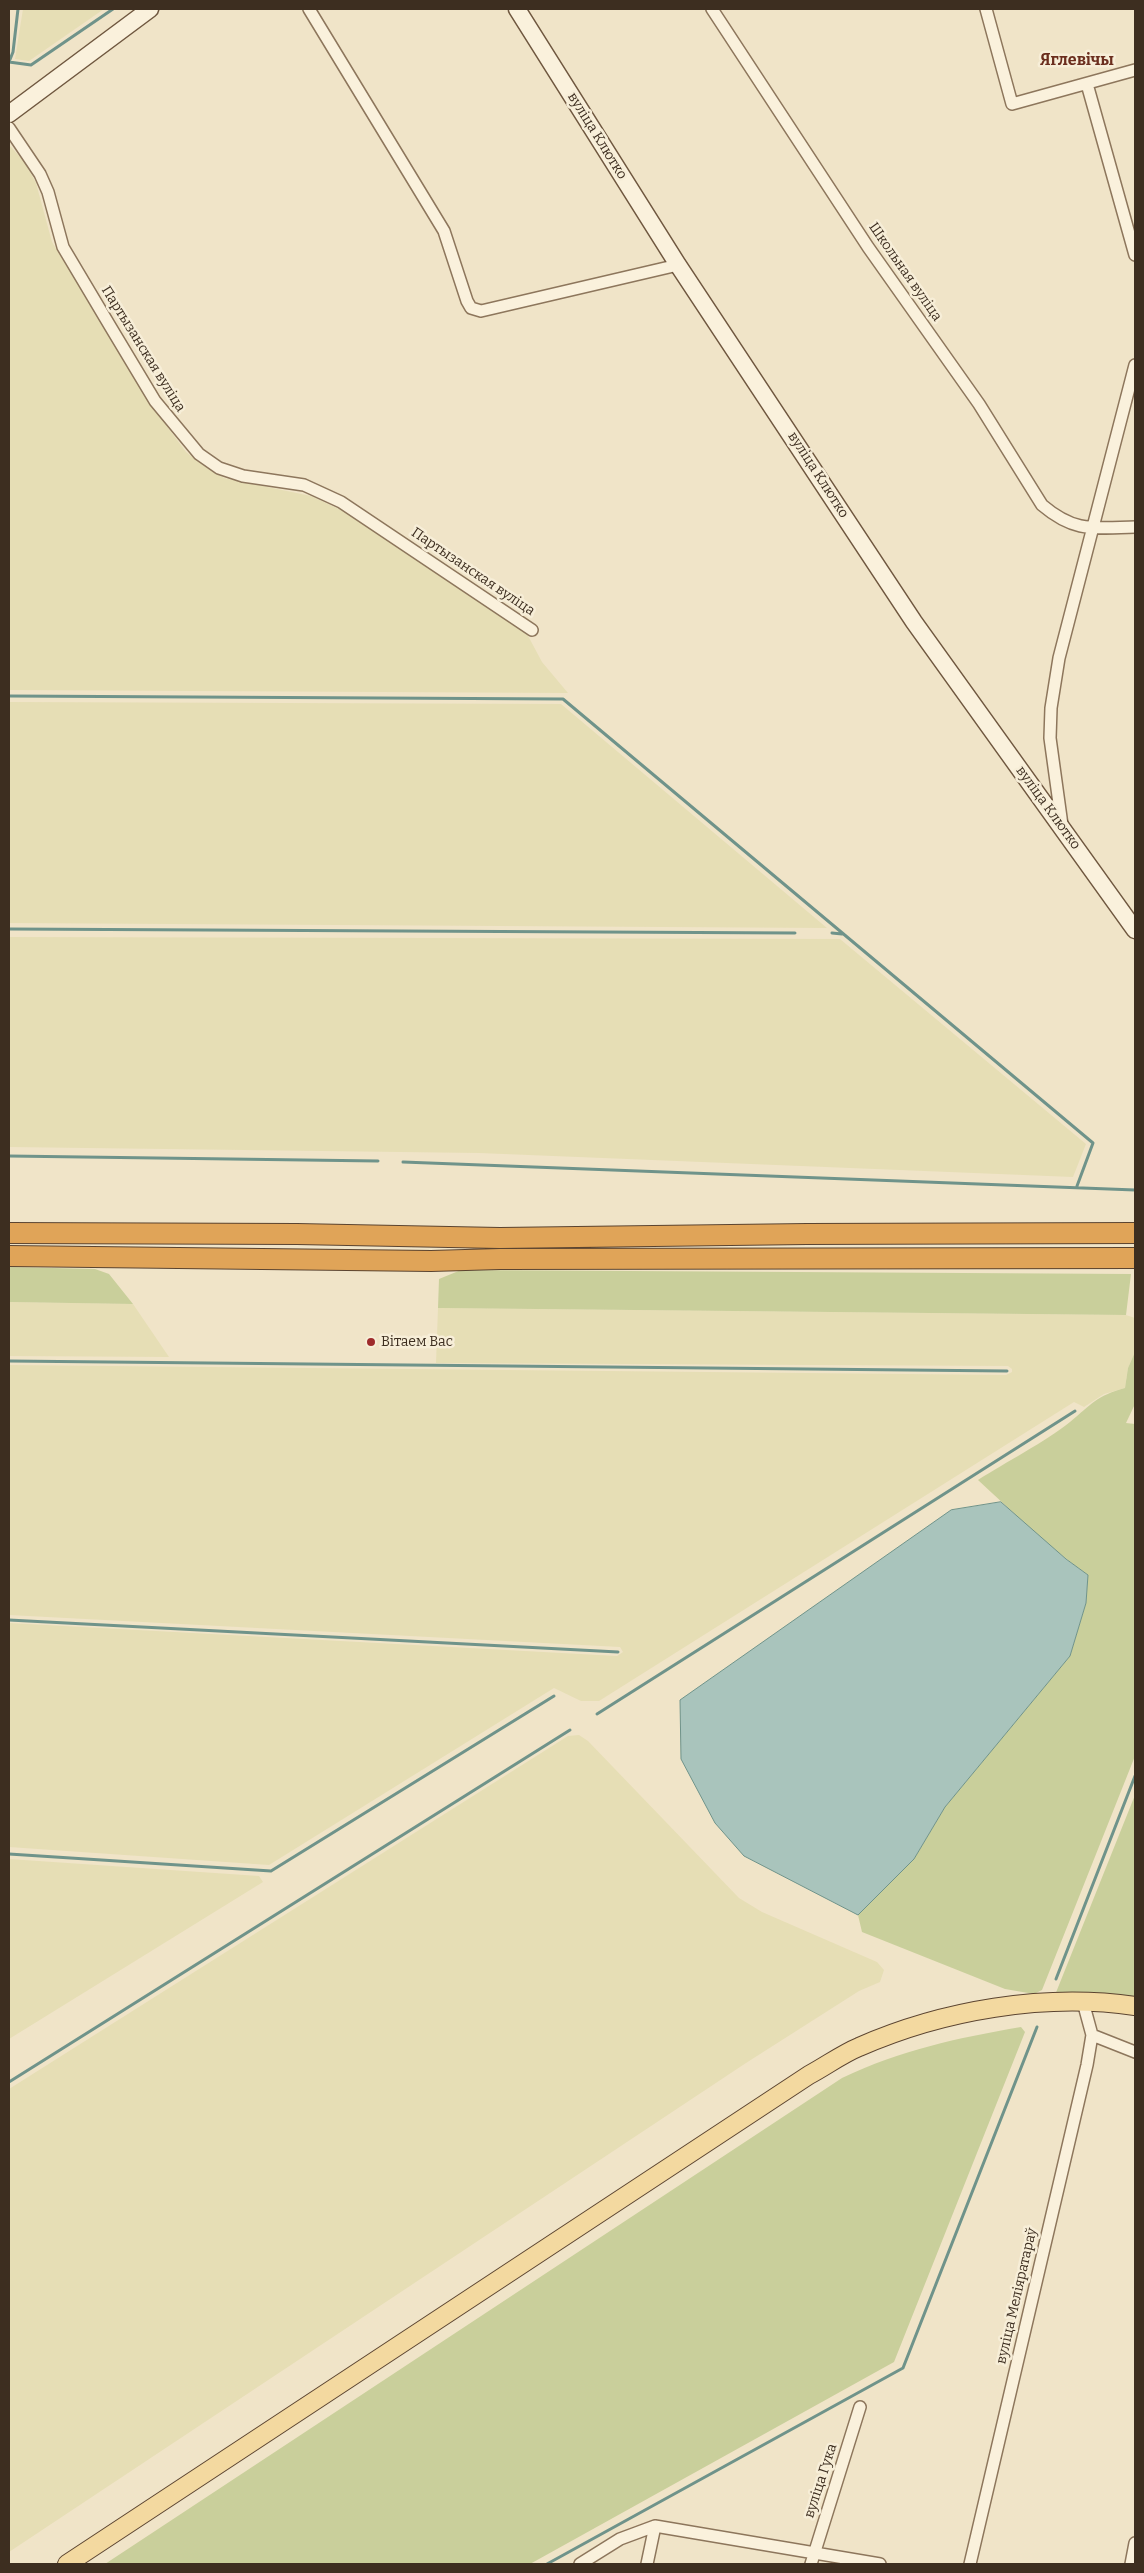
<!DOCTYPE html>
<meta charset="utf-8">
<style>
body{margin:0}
#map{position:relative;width:1144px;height:2573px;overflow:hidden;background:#f0e4c8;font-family:Bitter,serif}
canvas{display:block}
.frame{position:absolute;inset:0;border:10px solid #3d2e20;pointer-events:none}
</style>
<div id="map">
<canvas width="1144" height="2573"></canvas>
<div class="frame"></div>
</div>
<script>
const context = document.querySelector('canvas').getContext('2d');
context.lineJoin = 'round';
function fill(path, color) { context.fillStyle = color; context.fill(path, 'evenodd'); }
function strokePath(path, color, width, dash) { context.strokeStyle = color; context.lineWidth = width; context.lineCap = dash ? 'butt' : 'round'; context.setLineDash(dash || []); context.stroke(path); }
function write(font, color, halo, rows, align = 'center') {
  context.font = font + ' Bitter,serif'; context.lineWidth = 5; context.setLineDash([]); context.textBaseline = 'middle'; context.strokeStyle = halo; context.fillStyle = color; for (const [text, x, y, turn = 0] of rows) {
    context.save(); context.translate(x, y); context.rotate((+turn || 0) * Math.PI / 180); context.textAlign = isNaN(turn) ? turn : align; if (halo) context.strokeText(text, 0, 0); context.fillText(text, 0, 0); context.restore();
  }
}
fill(new Path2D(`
 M 23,9 L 104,9 L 29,61 L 15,59 Z
 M 9,145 L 24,161 L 36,183 L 52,242 L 149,402 L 186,452 L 204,466 L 224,478 L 311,496 L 343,511 L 526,632 L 542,662 L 568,693 L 9,690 Z
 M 9,702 L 561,704 L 827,928 L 9,923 Z
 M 9,937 L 840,939 L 1086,1144 L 1073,1177 L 479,1153 L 9,1147 Z
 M 9,1302 L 133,1304 L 169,1357 L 9,1356 Z
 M 438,1308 L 1126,1315 L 1135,1318 L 1135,1352 L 1128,1368 L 1125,1388 L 1104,1394 L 1084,1407 L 1074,1402 L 599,1701 L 581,1701 L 554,1688 L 269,1865 L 9,1847 L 9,1623 L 617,1656 L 623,1652 L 620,1647 L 9,1615 L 9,1365 L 1006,1375 L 1012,1372 L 1012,1369 L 1008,1366 L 436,1363 Z
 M 579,1735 L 588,1741 L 739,1898 L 762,1912 L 877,1962 L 884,1970 L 880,1982 L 859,1991 L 746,2063 L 9,2552 L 9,2089 L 568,1736 Z
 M 9,1859 L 259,1876 L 263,1882 L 9,2039 Z`), '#e6deb5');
fill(new Path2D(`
 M 9,1267 L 95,1269 L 109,1274 L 133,1304 L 9,1302 Z
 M 461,1270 L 1131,1274 L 1126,1315 L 438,1308 L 439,1279 Z
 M 1135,1352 L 1135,1404 L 1126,1423 L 1135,1424 L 1135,1756 L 1042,1990 L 1034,1994 L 1005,1989 L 862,1932 L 858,1915 L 914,1859 L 945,1807 L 1070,1656 L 1086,1603 L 1088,1575 C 1048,1547 1014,1513 978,1480 C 1006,1462 1045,1442 1070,1422 C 1092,1404 1096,1396 1125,1388 L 1128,1368 Z
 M 1135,1795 L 1135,1997 L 1055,1995 Z
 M 1021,2027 L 1025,2032 L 894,2362 L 530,2564 L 105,2564 L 842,2078 C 901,2050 957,2038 1021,2027 Z`), '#c9cf9b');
const water = new Path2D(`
 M 1001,1502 L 1066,1559 L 1088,1575 L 1086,1603 L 1070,1656 L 945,1807 L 914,1859 L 858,1915 L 744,1856 L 715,1823 L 681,1759 L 680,1700 L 951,1510 Z`);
fill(water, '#a9c4bc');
strokePath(water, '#6f938a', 1);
strokePath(new Path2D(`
 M 9,62 L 31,65 L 113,9
 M 9,62 L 13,52 L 18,9
 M 9,696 L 563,699 L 1093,1143 L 1077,1186
 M 9,929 L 795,933
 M 832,933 L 842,934
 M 9,1156 L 378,1161
 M 403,1162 L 1135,1190
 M 9,1361 L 1007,1371
 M 9,1620 L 618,1652
 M 597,1714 L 1075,1411
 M 9,1854 L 271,1871 L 554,1696
 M 1056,1979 L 1135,1776
 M 9,2082 L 570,1730
 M 547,2564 L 903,2368 L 1037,2027`), '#6f938a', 3);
const street = new Path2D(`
 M 309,9 L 444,231 L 467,301 L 471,308 L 481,311 L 678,265
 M 712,9 L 868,247 L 979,404 L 1042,505 C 1075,533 1094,528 1135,527
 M 986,9 L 1012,104 L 1135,70
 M 1087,84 L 1135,255
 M 9,128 L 40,174 L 48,192 L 63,247 L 110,326 L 155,401 L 199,454 L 219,468 L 243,476 L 304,485 L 341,502 L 532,630
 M 1062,825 L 1050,738 L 1051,708 L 1059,658 L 1135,365
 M 1092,2035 L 1135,2052
 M 580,2564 L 620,2539 L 655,2526 L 880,2564
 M 647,2564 L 655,2526
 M 811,2564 L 860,2407
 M 970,2564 L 1087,2065 L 1092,2035 L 1083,2002
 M 1131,2564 L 1135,2543`);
const secondary = new Path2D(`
 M 517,9 L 678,265 L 914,622 L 1135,930
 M 9,114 L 150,9`);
const primary = new Path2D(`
 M 67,2564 L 809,2075 C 826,2066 842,2054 859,2047 C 943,2010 1044,1993 1135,2006`);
const highway = new Path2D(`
 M 9,1233 L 297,1234 L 500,1238 L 807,1234 L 1135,1233
 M 9,1256 L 431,1261 L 500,1259 L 1135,1258`);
strokePath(street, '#8d765c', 14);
strokePath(secondary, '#6f573f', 19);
strokePath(primary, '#5b4430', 20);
strokePath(highway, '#5b4430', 22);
strokePath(street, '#faf1dc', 11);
strokePath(secondary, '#faf1dc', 16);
strokePath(primary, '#f3d9a0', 18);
strokePath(highway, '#e0a458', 20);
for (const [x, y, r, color] of [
 [371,1342,5,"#9e2a2b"]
]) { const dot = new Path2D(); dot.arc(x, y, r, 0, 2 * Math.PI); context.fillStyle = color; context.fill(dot); strokePath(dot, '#f7eed8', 2); }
write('14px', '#3d2e20', '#f7eed8', [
 ["вуліца Клютко",597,136,58],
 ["Школьная вуліца",905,272,55],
 ["Партызанская вуліца",143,349,58],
 ["вуліца Клютко",818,475,57],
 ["Партызанская вуліца",473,572,34],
 ["вуліца Клютко",1048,808,54],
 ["вуліца Меліяратараў",1017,2296,-77],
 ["вуліца Гука",821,2481,-72]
]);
write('14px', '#3d2e20', '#f7eed8', [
 ["Вітаем Вас",381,1342]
], 'left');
write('bold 16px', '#6b2e1e', '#f7eed8', [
 ["Яглевічы",1077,61]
]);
</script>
